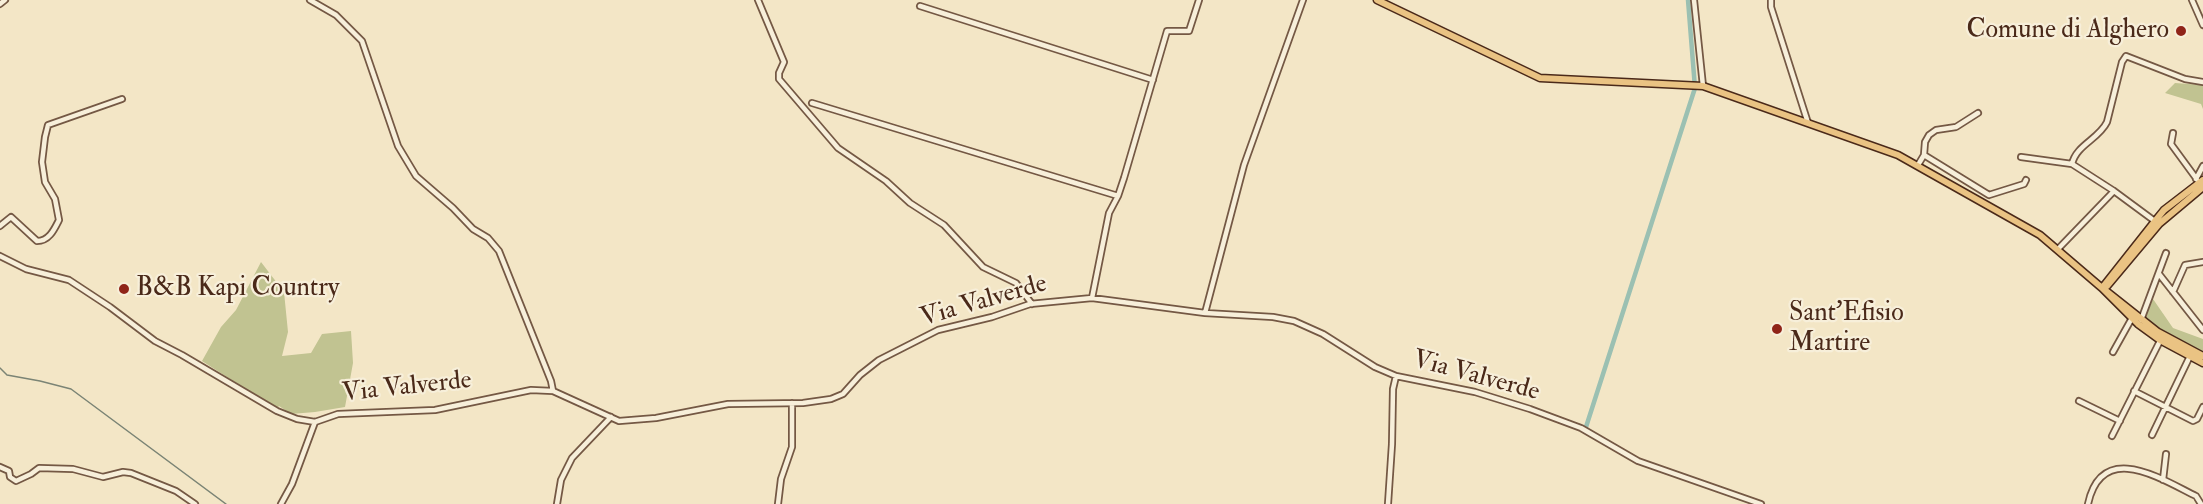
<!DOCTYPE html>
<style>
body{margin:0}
canvas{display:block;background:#f3e6c6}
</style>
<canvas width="2203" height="504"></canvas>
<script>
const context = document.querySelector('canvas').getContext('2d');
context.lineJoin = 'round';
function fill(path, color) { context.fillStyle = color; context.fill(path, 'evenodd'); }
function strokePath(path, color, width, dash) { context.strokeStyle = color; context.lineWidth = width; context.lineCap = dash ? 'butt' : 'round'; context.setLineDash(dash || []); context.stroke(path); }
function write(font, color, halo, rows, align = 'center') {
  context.font = font + ' "IM FELL Double Pica",serif'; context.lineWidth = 4.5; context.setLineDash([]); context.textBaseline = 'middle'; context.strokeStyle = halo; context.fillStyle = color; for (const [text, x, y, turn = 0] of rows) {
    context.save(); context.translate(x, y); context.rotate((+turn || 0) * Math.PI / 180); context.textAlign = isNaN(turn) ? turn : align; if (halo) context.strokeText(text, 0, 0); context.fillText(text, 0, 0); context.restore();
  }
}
fill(new Path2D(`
 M 2175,83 L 2203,85 L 2203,109 L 2201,104 L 2165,93 Z
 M 261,262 L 284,292 L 288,332 L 282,356 L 311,353 L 322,334 L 351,331 L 353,363 L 345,407 L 315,412 L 291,414 L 279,406 L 277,409 L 202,361 L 221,327 L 236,310 Z
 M 2153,299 L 2173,328 L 2203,339 L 2203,353 L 2144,321 Z`), '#c1c391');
strokePath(new Path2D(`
 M 0,368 L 7,375 L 40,381 L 71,389 L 226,504`), '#7b8475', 1.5);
strokePath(new Path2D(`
 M 1586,427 L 1695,88 L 1688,0`), '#9bc0b2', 4.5);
const minor = new Path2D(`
 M 310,0 L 336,15 L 362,41 L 398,146 L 416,176 L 453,208 L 473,229 L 488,238 L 499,251 L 551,381 L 553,391
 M 758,0 L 784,62 L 779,73 L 779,79 L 838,148 L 886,181 L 910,203 L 944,225 L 983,267 L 1016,283 L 1032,304
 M 1694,0 L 1703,86
 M 1771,0 L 1771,7 L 1808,123
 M 2192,0 L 2203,25
 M 0,4 L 5,0
 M 920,6 L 1153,80
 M 812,103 L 1118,196
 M 2173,133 L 2171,144 L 2201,185
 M 1924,155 L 1989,195
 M 2021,157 L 2072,164 L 2114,191 L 2156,222
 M 2072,164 C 2076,145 2099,139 2107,122 L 2122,62 L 2126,56 L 2185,79 L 2203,82
 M 1918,165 L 1924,155 L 1925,142 L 1929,135 L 1936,130 L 1956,127 L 1978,113
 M 2196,179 L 2203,166
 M 1989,195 L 2024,184 L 2026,180
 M 0,226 L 11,217 L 37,241 C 49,241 54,230 59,220 L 55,199 L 45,182 L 42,162 L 45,137 L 48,125 L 122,99
 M 2058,249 L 2114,191
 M 0,256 L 26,269 L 69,280 L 110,307 L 155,341 L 182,355 L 277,411 L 297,419 L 315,422 L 338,414 L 435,410 L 531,390 L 553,391 L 619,421 L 656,418 L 728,404 L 803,403 L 831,399 L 843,394 L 860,375 L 879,360 L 938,330 L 992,317 L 1030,304 L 1092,298 L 1205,313 L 1273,317 L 1294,321 L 1323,334 L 1375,367 L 1396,376 L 1475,392 L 1530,409 L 1581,428 L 1638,461 L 1761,504
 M 2159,274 L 2203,330
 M 2173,292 L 2185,265 L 2203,262
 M 1092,298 L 1109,213 L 1118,196 L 1124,178 L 1167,31 L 1189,31 L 1199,0
 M 1205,313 L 1244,165 L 1303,0
 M 2141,320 L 2166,253
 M 2113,352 L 2132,318
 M 2134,391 L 2193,421 L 2197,419 L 2203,407
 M 2079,401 L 2120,421
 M 2152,435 L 2191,354
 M 2112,436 L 2161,339
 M 0,467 L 9,471 L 10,477 L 16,481 L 31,474 L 39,468 L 73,469 L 103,477 L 123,472 L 131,473 L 176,491 L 195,504
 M 2163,480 L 2166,454
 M 281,504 L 292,484 L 315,422
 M 557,504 L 561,480 L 572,458 L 611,417
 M 778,504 L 781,479 L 792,447 L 792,403
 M 1388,504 L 1392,444 L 1393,389 L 1396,376
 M 2088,504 C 2102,440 2161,479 2196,496 L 2201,504`);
const major = new Path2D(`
 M 1377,0 L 1540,78 L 1703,86 L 1898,155 L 2040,235 L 2102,288 L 2138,324 L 2160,340 L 2203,363
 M 2102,288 L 2155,221 L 2164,210 L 2203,180
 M 2102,288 L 2107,286 L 2159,224 L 2203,187
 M 2105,290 L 2158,332 L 2203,356`);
strokePath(minor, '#745844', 8);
strokePath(major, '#4a2919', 9);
strokePath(minor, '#f7efda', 4.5);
strokePath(major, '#eac383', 6);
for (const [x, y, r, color] of [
 [2181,31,6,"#8f2418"],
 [124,289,6,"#8f2418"],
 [1777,329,6,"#8f2418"]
]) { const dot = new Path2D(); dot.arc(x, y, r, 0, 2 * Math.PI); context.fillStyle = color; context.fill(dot); strokePath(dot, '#f7efda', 2); }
write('26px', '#4a2919', '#f7efda', [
 ["Comune di Alghero",2169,31,"right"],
 ["B&B Kapi Country",136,289],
 ["Sant'Efisio",1789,314],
 ["Martire",1789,344]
], 'left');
write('26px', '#4a2919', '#f7efda', [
 ["Via Valverde",984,302,-16],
 ["Via Valverde",1476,377,15],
 ["Via Valverde",407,388,-6]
]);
</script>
